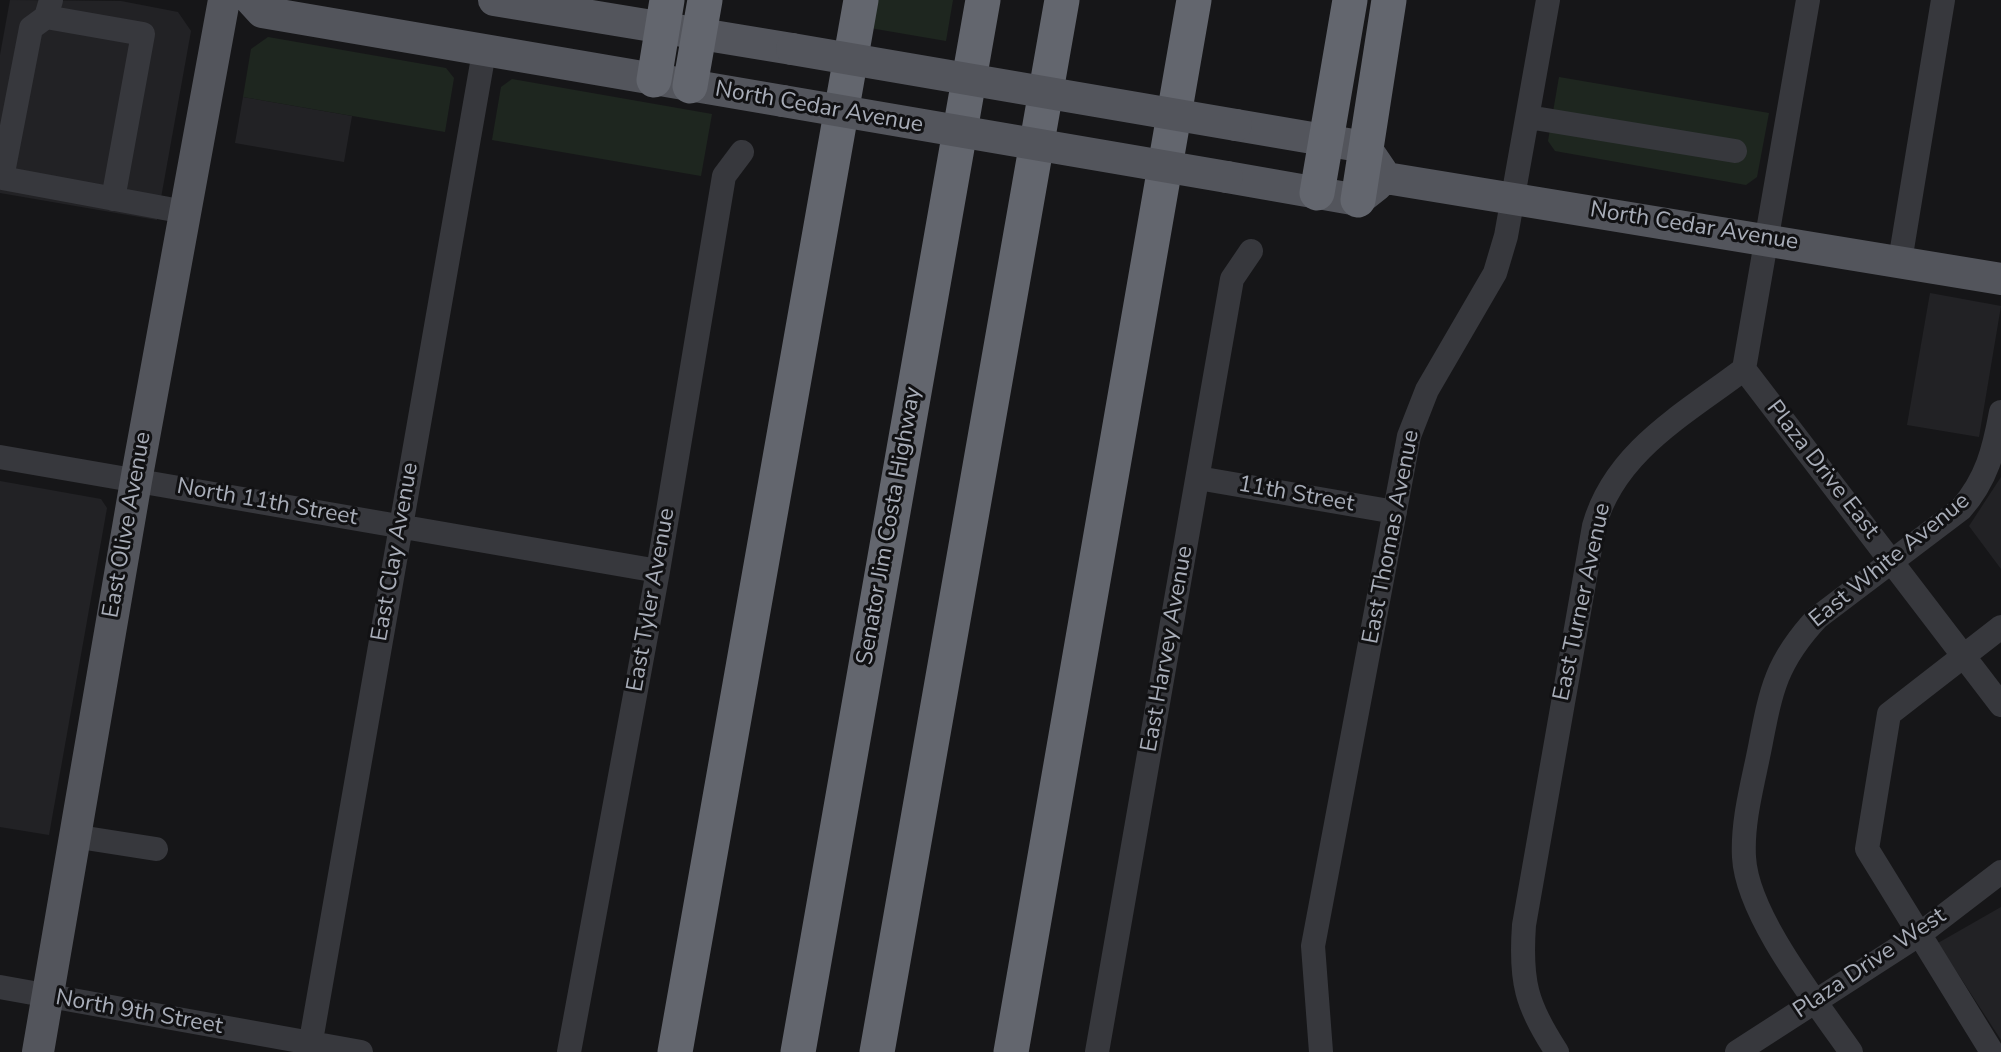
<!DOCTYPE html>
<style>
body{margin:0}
canvas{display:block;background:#161618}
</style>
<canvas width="2001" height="1052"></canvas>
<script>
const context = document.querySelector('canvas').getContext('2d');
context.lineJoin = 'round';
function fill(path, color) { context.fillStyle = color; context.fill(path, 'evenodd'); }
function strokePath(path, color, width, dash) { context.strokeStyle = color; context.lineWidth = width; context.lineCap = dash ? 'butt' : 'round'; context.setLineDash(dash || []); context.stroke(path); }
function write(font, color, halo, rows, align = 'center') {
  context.font = font + ' "Nunito Sans",sans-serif'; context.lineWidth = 6; context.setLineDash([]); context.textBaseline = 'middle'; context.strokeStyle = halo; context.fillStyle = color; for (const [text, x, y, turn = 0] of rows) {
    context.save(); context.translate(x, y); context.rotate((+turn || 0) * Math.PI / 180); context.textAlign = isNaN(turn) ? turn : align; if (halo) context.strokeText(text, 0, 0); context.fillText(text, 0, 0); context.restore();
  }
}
fill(new Path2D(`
 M 10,0 L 121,1 L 178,12 L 191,31 L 157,220 L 0,193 L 0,55 Z
 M 243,97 L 352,116 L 344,162 L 235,143 Z
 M 1930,293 L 2001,306 L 1979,437 L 1907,425 Z
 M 2001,477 L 2001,569 L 1969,526 Z
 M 0,481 L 101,499 L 107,508 L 49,835 L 0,827 Z
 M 2001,907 L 2001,1040 L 1938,943 Z`), '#222225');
fill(new Path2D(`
 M 875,0 L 953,0 L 946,41 L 870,28 Z
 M 268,37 L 446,68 L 454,78 L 445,132 L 243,97 L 251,49 Z
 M 1559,77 L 1769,113 L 1757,177 L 1746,185 L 1555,151 L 1548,141 Z
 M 512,79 L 712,114 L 701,176 L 492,140 L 501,87 Z`), '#1e261f');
strokePath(new Path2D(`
 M 51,0 L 46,17 L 31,28 L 2,178 L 185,212
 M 46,17 L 143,34 L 113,199
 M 1528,117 L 1735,151
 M 1900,261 L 1943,0
 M 1744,369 L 2001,705
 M 0,457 L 658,571
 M 1198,478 L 1395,512
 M 73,836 L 156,849
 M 0,987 L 361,1052
 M 309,1052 L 484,52
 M 569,1052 L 658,571 L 724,176 L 742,152
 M 1097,1052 L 1232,279 L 1251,251
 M 1321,1052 L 1313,946 L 1409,436 L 1427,390 L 1495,273 L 1506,236 L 1548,0
 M 1557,1052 C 1526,1005 1520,981 1524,925 L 1594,526 C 1615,451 1685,414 1744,369 L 1808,0
 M 1737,1052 L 1920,934 L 2001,872
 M 1851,1052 C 1817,1003 1747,916 1744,857 C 1742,821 1753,783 1760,747 C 1771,690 1776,662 1817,618 L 1961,509 C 1987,479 1994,450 2001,412
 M 1992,1052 L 1867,849 L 1889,714 L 2001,627`), '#37383d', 24);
strokePath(new Path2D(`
 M 251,0 L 262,12 L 783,101
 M 494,0 L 792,49
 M 1236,125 L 1365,147 L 1386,178 L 2001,279
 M 1227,177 L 1358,200 L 1377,185
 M 38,1052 L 136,481 L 224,0`), '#53555c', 32);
strokePath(new Path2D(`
 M 654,80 L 667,0
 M 690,86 L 705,0
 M 1317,193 L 1350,0
 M 1358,200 L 1389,0
 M 675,1052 L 861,0
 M 798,1052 L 983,0
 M 877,1052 L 1062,0
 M 1011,1052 L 1194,0`), '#63666e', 35);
strokePath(new Path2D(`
 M 792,49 L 1236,125
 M 783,101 L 1227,177`), '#53555c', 32);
write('23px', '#a8adb8', '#111113', [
 ["North Cedar Avenue",819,108,10],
 ["North Cedar Avenue",1694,227,9],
 ["Plaza Drive East",1822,470,52],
 ["11th Street",1296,495,10],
 ["North 11th Street",267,503,10],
 ["East Olive Avenue",128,525,-80],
 ["Senator Jim Costa Highway",890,526,-80],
 ["East Thomas Avenue",1392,537,-79],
 ["East Clay Avenue",396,552,-80],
 ["East White Avenue",1890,561,-39],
 ["East Tyler Avenue",652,600,-80],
 ["East Turner Avenue",1583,602,-78],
 ["East Harvey Avenue",1168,649,-80],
 ["Plaza Drive West",1870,964,-34],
 ["North 9th Street",139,1013,10]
]);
</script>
